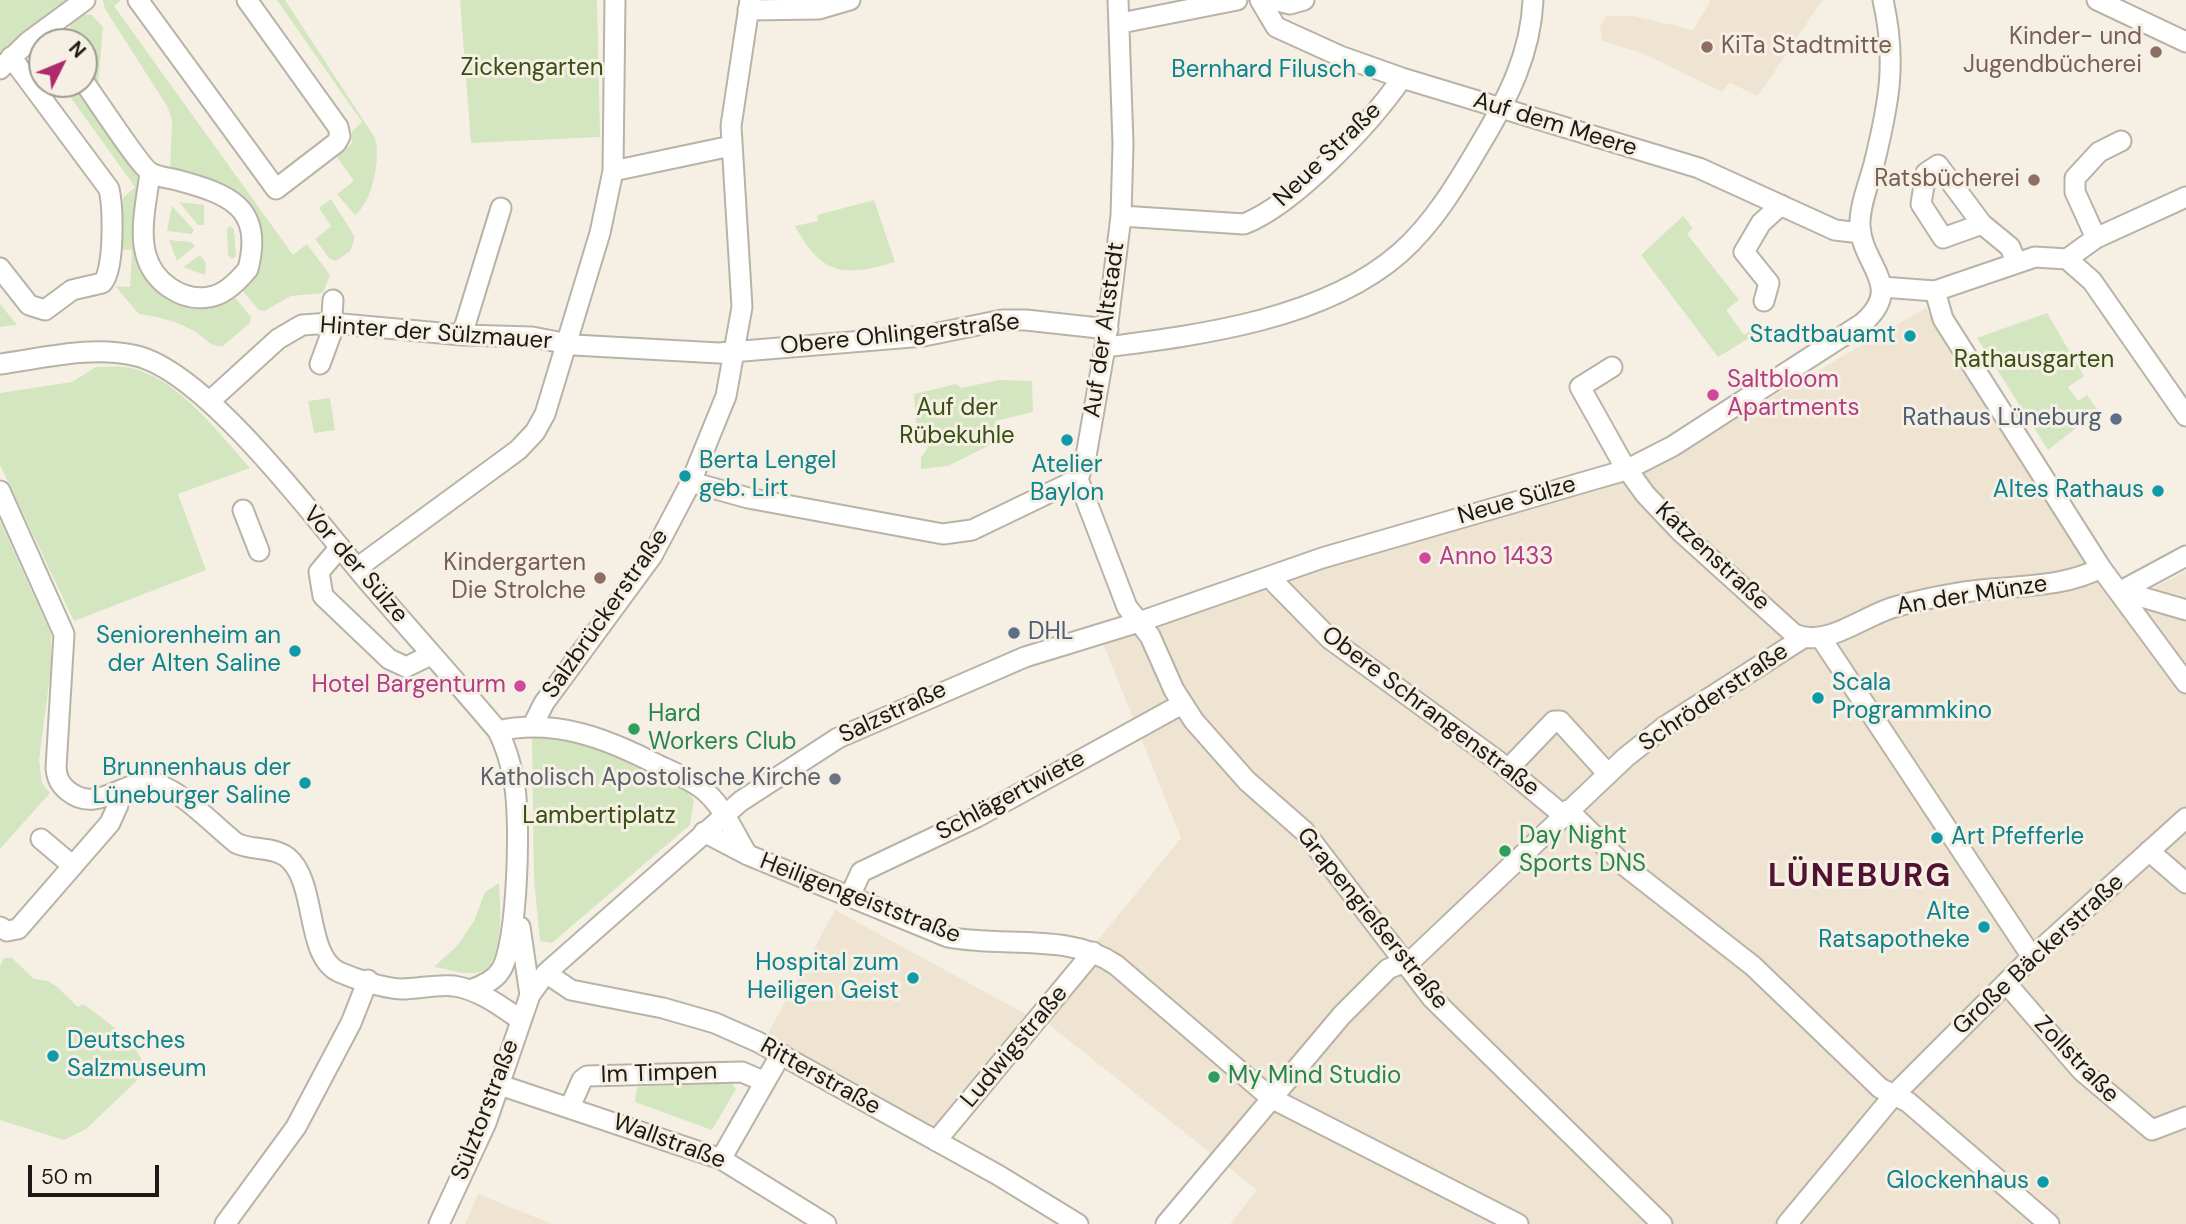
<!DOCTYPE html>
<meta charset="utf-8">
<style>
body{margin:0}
#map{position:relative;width:2186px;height:1224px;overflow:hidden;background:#f6f0e4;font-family:"DM Sans",sans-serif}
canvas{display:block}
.north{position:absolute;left:28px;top:28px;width:70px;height:70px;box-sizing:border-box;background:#f6f0e4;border:2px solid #9f9a92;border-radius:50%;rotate:47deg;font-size:19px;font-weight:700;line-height:28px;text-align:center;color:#1c1a16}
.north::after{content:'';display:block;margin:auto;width:24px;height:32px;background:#af296d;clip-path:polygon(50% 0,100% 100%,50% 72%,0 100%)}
.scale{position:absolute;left:28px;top:1165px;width:131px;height:32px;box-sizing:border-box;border:4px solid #1c1a16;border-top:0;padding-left:9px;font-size:21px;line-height:24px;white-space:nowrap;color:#1c1a16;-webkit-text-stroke:5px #f6f0e4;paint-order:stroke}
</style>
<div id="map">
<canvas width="2186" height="1224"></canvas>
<div class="north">N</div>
<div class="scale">50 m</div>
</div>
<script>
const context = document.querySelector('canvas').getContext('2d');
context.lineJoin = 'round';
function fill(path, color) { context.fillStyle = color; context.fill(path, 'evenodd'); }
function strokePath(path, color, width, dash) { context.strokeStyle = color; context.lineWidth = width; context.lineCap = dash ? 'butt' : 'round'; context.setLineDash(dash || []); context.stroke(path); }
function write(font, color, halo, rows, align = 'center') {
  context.font = font + ' "DM Sans",sans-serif'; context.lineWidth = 6; context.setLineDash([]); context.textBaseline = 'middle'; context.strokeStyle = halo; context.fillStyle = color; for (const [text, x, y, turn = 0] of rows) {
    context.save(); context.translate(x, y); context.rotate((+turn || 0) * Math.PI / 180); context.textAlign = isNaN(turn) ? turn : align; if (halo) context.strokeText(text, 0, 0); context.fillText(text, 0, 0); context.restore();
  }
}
fill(new Path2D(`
 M 1711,0 L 1822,0 L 1758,96 L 1730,83 L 1722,92 L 1642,53 L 1602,41 L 1600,27 L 1606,16 L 1634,16 L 1693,30 Z
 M 1926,308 L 2119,606 L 2186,571 L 2186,1224 L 1230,1224 L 1257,1190 L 1037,1015 L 1181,838 L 1101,638 L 1283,576 L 1600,490 L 1650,467 Z
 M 835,910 L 1031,1017 L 933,1133 L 765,1039 Z
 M 478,1194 L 552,1224 L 465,1224 Z`), '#eee4d1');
fill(new Path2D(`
 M 0,0 L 72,0 L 3,51 L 0,56 Z
 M 103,0 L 121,0 L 114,6 L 293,255 L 307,244 L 330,275 L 323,293 L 291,296 L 264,311 L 259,310 L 241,289 C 258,265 267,248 257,219 L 170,170 L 172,120 L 167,106 L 105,9 Z
 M 277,0 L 285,0 L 375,138 C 381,158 373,201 355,215 L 337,194 L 354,181 L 337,157 L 352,143 L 352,131 L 362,122 Z
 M 460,0 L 597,0 L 600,137 L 471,143 Z
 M 83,14 L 92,15 L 103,27 L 98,86 L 84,66 L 84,42 L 71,42 L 70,24 Z
 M 61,84 L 75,84 L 133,166 L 138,179 L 141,269 L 150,283 L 173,301 L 190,305 L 233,295 L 251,317 L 250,323 L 223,346 C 210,348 205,337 194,331 C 176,321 159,317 139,314 L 115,286 L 130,287 L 132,250 L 119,249 L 123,198 L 135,187 Z
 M 331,199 L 355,237 L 350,251 L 336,261 L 329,258 L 315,239 L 331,226 L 319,208 Z
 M 874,200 L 895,262 C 844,277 822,276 795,226 L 818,221 L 817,215 Z
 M 179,202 L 204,205 L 204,225 L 198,225 Z
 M 172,206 L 194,230 L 192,234 L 167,231 Z
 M 1683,216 L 1693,228 L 1687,234 L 1739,300 L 1726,310 L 1744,335 L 1755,328 L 1759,332 L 1718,357 L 1641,255 Z
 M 230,226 L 234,229 L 236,256 L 232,259 L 228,255 L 227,229 Z
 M 169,240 L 191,242 L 195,246 L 177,261 Z
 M 200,255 L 206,263 L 205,275 L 183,267 Z
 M 0,304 L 17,325 L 0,327 Z
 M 2047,313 L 2084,376 L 2068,387 L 2078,401 L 2087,395 L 2098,411 L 2048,450 L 1977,338 Z
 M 96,367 C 105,367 115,366 124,367 C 173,372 219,433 250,468 L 178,494 L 206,570 L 74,621 L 0,465 L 0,393 L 72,382 Z
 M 999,380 L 1032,381 L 1033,412 L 996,421 L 996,442 L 948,466 L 921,469 L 921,458 L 928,447 L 917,433 L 914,394 L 956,384 L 961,388 Z
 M 330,398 L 335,430 L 314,433 L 308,401 Z
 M 0,521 L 51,634 L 51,668 L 39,760 L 42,783 L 50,793 L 0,849 Z
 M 532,736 L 591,739 L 685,789 L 694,800 L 690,825 L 552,943 L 540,941 L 534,879 Z
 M 499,883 C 500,904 505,959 483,971 C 470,977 448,969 434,967 L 458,945 L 474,921 L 485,892 Z
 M 4,958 L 12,958 L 34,979 L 48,981 L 56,986 L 78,1007 L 83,1004 C 109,1023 136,1040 147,1071 L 86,1129 L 64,1140 L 0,1120 L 0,966 Z
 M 731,1082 L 736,1089 L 712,1130 L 635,1102 L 637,1087 Z`), '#d3e6bf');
const minor = new Path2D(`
 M 138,0 L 276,189 L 336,143 L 340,136 L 338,127 L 247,0
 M 1118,0 L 1123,144 L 1121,216 L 1105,347 L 1086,456 L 1078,479 L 1127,607 L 1150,636 L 1174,690 L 1194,721 L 1247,781 L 1304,831 L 1432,998 L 1662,1224
 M 1260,0 L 1276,27 L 1340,56 L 1402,78 L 1699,168 L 1835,230 L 1861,233
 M 1274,0 L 1290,4 L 1304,0
 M 2097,0 L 2186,42
 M 748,10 L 819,9 L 850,0
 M 1121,23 L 1237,0
 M 0,69 L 28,42 L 85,0
 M 84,82 C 95,97 141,168 151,173 C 158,177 169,178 177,180 C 229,194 264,207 248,269 C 239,280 225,295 209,297 C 181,302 153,281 146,255 C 139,230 147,198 150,173
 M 613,171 L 731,146
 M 1121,216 L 1244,224 C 1295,204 1371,123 1402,78
 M 1982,224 L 1943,238 L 1921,204 L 1926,173 L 1938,165 L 1982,224 L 2010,247 L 2016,262
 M 2096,238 L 2075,192 L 2075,178 L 2099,152 L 2121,141
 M 2067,259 L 2096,238 L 2186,197
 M 0,268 L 29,305 L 45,310 L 72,290 L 102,283 C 115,272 113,206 109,189 L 11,57
 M 1882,287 L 1935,291 L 2035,257 L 2067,259 L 2092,281 L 2186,416
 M 1935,291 L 1943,319 L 2101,568 L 2186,683
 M 1764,301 L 1769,283 L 1744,252 L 1761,223 L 1781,205
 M 462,335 L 501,208
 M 1105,347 C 1201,335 1325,319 1400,253 C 1434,223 1458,182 1481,143 C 1508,98 1531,53 1533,0
 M 0,364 C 45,358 92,345 137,356 C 208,374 316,520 366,579 C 410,630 455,680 498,731 C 506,747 511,764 514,782 C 521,816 518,943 501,970 C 494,981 482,986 470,990
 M 320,364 L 331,334 L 333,300
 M 1612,367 L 1580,387 L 1622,462 L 1645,494 L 1681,532 L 1794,634 C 1827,649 1865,614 1898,606 C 1932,597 1968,590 2003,588 C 2038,585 2069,584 2101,568
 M 210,401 L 278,339 L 302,325 L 331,323 L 462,335 L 532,337 L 574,345 L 719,353 L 924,336 L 1002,320 L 1026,320 L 1108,329
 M 691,482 L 748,498 L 943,534 L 972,530 L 1078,479
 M 0,491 L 64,634 L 56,768 C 57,779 60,784 68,791 C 99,816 127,775 157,784 C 186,794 212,824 236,843 C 252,851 272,846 287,857 C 318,882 304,955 339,972 C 355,979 382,988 401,989 C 419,989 436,984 454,986 C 480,990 500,1006 521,1020
 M 243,510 L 259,551
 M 340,547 L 319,572 L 323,596 L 389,659 L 406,667 L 431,655
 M 357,568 L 518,450 L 535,432 L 545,414 L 600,233 L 613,171 L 615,0
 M 1272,576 L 1275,583 L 1330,639 L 1498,761 L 1563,815
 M 2121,591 L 2186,556
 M 2121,591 L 2186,610
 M 1821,638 L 2032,957
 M 532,727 L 544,703 L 652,556 L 691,482 L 726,396 L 742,307 L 731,126 L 750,0
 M 498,731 C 555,718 608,739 658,765 C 673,772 688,778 701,788 C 722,803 734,833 747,854
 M 1508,769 L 1554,721 L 1560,721 L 1608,774
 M 1568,810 L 1625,866 L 1753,966 L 1880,1088 L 1908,1102 L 2049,1224
 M 704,832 L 748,855 L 948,937 C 1003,948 1069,932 1116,965 L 1271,1098 L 1518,1224
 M 41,839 L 73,866
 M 2149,851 L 2186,883
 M 850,896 L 861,872 L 977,817 L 1182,704
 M 0,927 L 7,931 L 18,929 L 110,823 L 118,805 L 115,794
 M 520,927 L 530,995
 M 546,973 L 571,990 L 663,1008 L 715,1023 L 758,1042 L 998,1175 L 1078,1224
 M 2006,983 L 2082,1071 L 2152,1130 L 2186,1117
 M 500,1085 L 721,1159 L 826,1224
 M 570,1107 L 582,1080 L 587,1076 L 742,1072 L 765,1082
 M 936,1141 L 1093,952
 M 721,1159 L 781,1054
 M 225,1224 L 296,1127 L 351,1023 L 368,980
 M 439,1224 L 486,1123 L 530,995 L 546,973 L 741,801 L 838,738 L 1025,657 L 1139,622 L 1322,558 L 1626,470 L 1673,446 L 1863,323 C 1905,286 1862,266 1860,226 C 1859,207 1869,183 1874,164 C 1889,103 1897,62 1883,0
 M 1166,1224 L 1342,1015 L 1388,969 L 1414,958 L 1626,757 L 1664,727 L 1803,638
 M 1787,1224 L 1894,1095 L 2032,957 L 2186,818`);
strokePath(minor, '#b9b3a7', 23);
strokePath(minor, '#fff', 19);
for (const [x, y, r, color] of [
 [1707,47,7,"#8d6e63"],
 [2156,52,7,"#8d6e63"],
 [1370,71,7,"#0f9aa8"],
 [2034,180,7,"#8d6e63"],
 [1910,336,7,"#0f9aa8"],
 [1713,395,7,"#d1479c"],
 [2116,419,7,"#5c6f8a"],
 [1067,440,7,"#0f9aa8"],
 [685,476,7,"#0f9aa8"],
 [2158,491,7,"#0f9aa8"],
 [1425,558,7,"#d1479c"],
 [600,578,7,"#8d6e63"],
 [1014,633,7,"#5c6f8a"],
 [295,651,7,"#0f9aa8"],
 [520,686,7,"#d1479c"],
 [1818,698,7,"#0f9aa8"],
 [634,729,7,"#2e9e5b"],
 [835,779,7,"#6b7280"],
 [305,783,7,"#0f9aa8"],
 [1937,838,7,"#0f9aa8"],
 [1505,851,7,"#2e9e5b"],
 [1984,927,7,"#0f9aa8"],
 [913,978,7,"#0f9aa8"],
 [53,1056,7,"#0f9aa8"],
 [1214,1077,7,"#2e9e5b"],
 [2043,1182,7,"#0f9aa8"]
]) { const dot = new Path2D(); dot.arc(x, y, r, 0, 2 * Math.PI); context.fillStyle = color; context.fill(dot); strokePath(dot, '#f6f0e4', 2.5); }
write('24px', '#785e54', '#f6f0e4', [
 ["Kinder- und",2142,38],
 ["Jugendbücherei",2142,66],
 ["KiTa Stadtmitte",1721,47,"left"],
 ["Ratsbücherei",2020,180],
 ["Kindergarten",586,564],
 ["Die Strolche",586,592]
], 'right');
write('24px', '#384f13', '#f6f0e4', [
 ["Zickengarten",532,69],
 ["Rathausgarten",2034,361],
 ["Auf der",957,409],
 ["Rübekuhle",957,437],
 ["Lambertiplatz",599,817]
]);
write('24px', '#0d838f', '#f6f0e4', [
 ["Bernhard Filusch",1356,71],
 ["Stadtbauamt",1896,336],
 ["Berta Lengel",699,462,"left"],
 ["geb. Lirt",699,490,"left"],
 ["Atelier",1067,466,"center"],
 ["Baylon",1067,494,"center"],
 ["Altes Rathaus",2144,491],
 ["Seniorenheim an",281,637],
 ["der Alten Saline",281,665],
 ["Scala",1832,684,"left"],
 ["Programmkino",1832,712,"left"],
 ["Brunnenhaus der",291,769],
 ["Lüneburger Saline",291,797],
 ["Art Pfefferle",1951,838,"left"],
 ["Alte",1970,913],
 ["Ratsapotheke",1970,941],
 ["Hospital zum",899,964],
 ["Heiligen Geist",899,992],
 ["Deutsches",67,1042,"left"],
 ["Salzmuseum",67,1070,"left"],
 ["Glockenhaus",2029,1182]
], 'right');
write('24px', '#1c1a16', '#f6f0e4', [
 ["Auf dem Meere",1555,125,17],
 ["Neue Straße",1328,155,-44],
 ["Auf der Altstadt",1105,330,-82],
 ["Hinter der Sülzmauer",436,334,4],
 ["Obere Ohlingerstraße",900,335,-6],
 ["Neue Sülze",1517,501,-16],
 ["Katzenstraße",1712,557,43],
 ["Vor der Sülze",355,565,49],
 ["An der Münze",1972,596,-9],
 ["Salzbrückerstraße",606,614,-55],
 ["Schröderstraße",1714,698,-34],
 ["Obere Schrangenstraße",1430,712,37],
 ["Salzstraße",893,713,-25],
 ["Schlägertwiete",1011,796,-28],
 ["Heiligengeiststraße",860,899,21],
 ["Grapengießerstraße",1372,919,51],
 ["Große Bäckerstraße",2039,955,-43],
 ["Ludwigstraße",1015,1047,-50],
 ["Zollstraße",2076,1060,46],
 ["Im Timpen",659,1074,-2],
 ["Ritterstraße",820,1077,29],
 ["Sülztorstraße",486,1110,-69],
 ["Wallstraße",669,1142,20]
]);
write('24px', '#b23c85', '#f6f0e4', [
 ["Saltbloom",1727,381],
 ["Apartments",1727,409],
 ["Anno 1433",1439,558],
 ["Hotel Bargenturm",506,686,"right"]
], 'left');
write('24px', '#4e5e75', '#f6f0e4', [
 ["Rathaus Lüneburg",2102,419],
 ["DHL",1028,633,"left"]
], 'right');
write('24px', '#27864d', '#f6f0e4', [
 ["Hard",648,715],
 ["Workers Club",648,743],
 ["Day Night",1519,837],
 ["Sports DNS",1519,865],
 ["My Mind Studio",1228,1077]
], 'left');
write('24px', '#5b616d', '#f6f0e4', [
 ["Katholisch Apostolische Kirche",821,779]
], 'right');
context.letterSpacing = '2px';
write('bold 32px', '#521232', '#f6f0e4', [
 ["LÜNEBURG",1860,878]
]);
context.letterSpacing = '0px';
</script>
